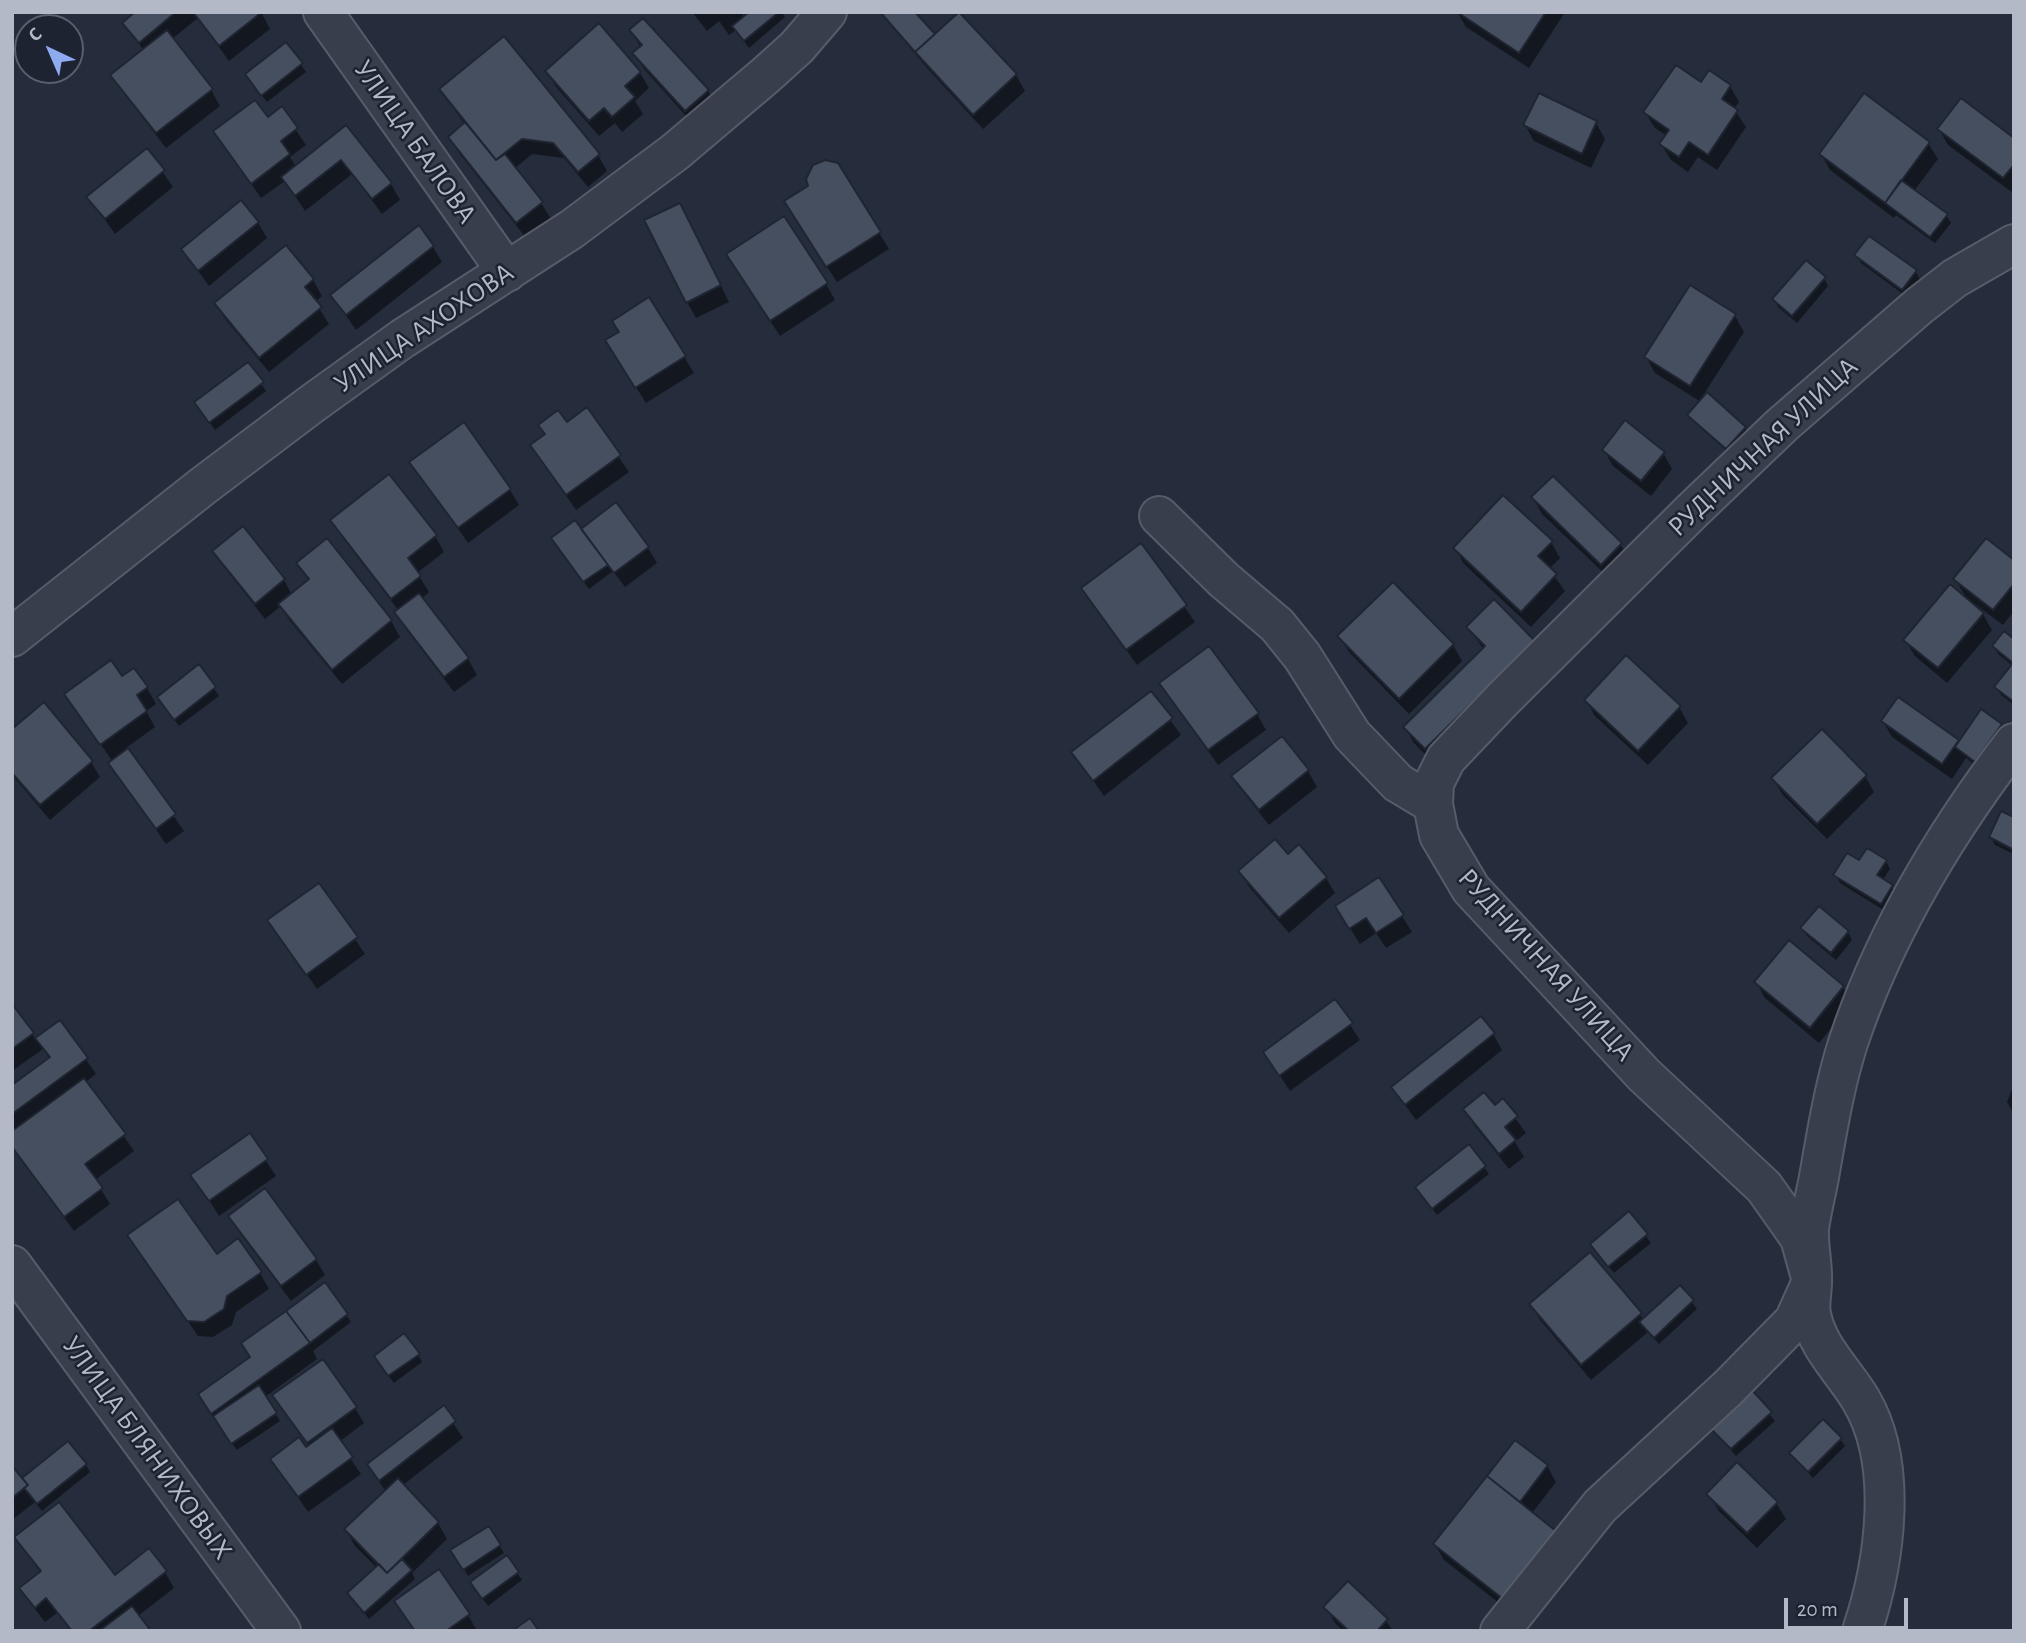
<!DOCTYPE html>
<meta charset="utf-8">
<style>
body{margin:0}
#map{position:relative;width:2026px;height:1643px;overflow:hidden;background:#252c3b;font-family:"Alegreya Sans",sans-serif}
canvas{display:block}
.frame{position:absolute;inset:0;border:14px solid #b4b9c7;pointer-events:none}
.north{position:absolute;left:14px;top:14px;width:70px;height:70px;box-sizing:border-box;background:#1d2330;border:2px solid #595f6c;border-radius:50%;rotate:316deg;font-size:19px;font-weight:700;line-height:28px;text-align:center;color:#b4b9c7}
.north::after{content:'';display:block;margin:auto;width:24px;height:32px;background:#8eabf2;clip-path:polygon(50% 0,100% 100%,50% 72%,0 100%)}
.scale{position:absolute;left:1784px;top:1598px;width:124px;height:32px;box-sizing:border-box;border:4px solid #b4b9c7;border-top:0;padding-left:9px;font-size:21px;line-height:24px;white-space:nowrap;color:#b4b9c7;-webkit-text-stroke:5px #1d2330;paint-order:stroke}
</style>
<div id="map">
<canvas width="2026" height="1643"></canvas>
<div class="frame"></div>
<div class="north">С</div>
<div class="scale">20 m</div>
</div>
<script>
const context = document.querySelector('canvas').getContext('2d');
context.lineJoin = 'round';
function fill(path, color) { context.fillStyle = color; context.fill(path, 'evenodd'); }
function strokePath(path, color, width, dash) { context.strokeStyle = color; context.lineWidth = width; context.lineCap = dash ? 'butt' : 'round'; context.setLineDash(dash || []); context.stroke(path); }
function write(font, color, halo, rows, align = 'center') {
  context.font = font + ' "Alegreya Sans",sans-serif'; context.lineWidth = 5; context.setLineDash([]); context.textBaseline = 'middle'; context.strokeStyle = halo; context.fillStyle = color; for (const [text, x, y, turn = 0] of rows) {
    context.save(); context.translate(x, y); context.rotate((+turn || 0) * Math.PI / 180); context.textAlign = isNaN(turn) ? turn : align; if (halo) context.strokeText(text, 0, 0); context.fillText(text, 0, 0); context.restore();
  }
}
fill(new Path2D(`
 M 137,12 L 261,12 L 270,29 L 229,61 L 198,18 L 172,39 L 211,90 L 220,106 L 166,148 L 122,91 L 113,75 L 144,51 L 125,23 Z
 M 692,12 L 741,12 L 744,18 L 751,12 L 782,12 L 785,17 L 749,48 L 736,30 L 729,35 L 719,21 L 707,31 Z
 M 880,12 L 913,12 L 935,37 L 960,14 L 1016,75 L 1025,91 L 983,129 L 927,68 Z
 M 1457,12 L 1565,12 L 1529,68 L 1466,27 Z
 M 631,31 L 708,91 L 717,107 L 695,126 L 644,69 L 635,54 L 641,48 Z
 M 286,44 L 306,72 L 267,102 L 251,82 Z
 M 547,71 L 640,73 L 649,88 L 635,101 L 643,114 L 622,132 L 615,123 L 599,136 L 556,87 Z
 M 1730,86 L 1739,102 L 1734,109 L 1746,127 L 1717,170 L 1698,157 L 1688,172 L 1671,160 L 1661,144 L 1667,136 L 1655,128 L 1645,112 Z
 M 441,90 L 598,155 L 607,171 L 588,187 L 564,158 L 532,154 L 514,169 L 541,203 L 551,219 L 526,238 L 459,153 L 450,137 L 465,125 Z
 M 281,108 L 306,145 L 290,157 L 296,167 L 346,128 L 391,184 L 400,200 L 382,214 L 352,174 L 305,211 L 285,181 L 261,198 L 215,132 L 267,119 Z
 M 1596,123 L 1605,139 L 1591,168 L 1534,141 L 1525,125 Z
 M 1939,129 L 2014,140 L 2013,193 L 1948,145 Z
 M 1928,143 L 1938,159 L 1914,191 L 1946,215 L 1951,223 L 1935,243 L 1896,215 L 1894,218 L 1830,170 L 1821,154 Z
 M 147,150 L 173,187 L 115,234 L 89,197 Z
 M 837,165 L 889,249 L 837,282 L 795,218 L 811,186 Z
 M 689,221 L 729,302 L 696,318 L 687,302 Z
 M 258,223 L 267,238 L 209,286 L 183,250 Z
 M 433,247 L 442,262 L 356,330 L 332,295 Z
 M 1857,255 L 1916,272 L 1920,279 L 1907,297 L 1861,263 Z
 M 737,270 L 826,284 L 835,300 L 780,336 Z
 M 1824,278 L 1828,286 L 1797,323 L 1778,307 L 1774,299 Z
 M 313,280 L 322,296 L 315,302 L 329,324 L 269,372 L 225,319 L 216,303 Z
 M 1691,287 L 1735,316 L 1744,332 L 1700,400 L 1745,428 L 1749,435 L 1731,455 L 1694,422 L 1689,415 L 1701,402 L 1655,373 L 1646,357 Z
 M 649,299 L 694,373 L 646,403 L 617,357 L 621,333 Z
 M 248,364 L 266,391 L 215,430 L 201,410 Z
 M 586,410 L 629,472 L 576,510 L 532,446 L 567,425 Z
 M 1604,450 L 1663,453 L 1672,469 L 1651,496 L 1613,466 Z
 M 412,462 L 510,490 L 519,505 L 468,543 Z
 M 1533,498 L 1620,544 L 1630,560 L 1611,580 L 1542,514 Z
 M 333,521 L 435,536 L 444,552 L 417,573 L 429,592 L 421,599 L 468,659 L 477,675 L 454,692 L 406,629 L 396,613 L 399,611 L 342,537 Z
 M 243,529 L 284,580 L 292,595 L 309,581 L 298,564 L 327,541 L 391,621 L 400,637 L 342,684 L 289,620 L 281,606 L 265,619 L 224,567 L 215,551 Z
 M 581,531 L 648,548 L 657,563 L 625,587 L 613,571 L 589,589 L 557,546 Z
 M 1551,542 L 1560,558 L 1549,569 L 1565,591 L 1531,627 L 1464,564 L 1455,548 Z
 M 1141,545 L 1195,622 L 1137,665 L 1083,588 Z
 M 2014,562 L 2014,611 L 2003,625 L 1975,604 L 1973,606 L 1983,614 L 1992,630 L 1947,683 L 1915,656 L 1905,640 L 1968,601 L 1955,579 Z
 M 1393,584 L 1453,645 L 1462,661 L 1409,714 L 1349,652 L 1340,637 Z
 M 1468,627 L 1534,642 L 1435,764 L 1414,743 L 1405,727 L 1484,650 Z
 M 2014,641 L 2014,705 L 2001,695 L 1996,687 L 2013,666 L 1998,654 L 1994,646 Z
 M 199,667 L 219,696 L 179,726 L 163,705 Z
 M 122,679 L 147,688 L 156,704 L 146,711 L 155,727 L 126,748 L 184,831 L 166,844 L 120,779 L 111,763 L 113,762 L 66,694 Z
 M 1161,684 L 1257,714 L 1266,730 L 1218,765 Z
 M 1151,693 L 1181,735 L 1104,796 L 1074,753 Z
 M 1898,699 L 1960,743 L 2001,725 L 2005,733 L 1979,768 L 1966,758 L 1952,779 L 1892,737 L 1883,721 Z
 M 1586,700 L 1679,707 L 1688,723 L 1648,765 L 1595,716 Z
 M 12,731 L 91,762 L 100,777 L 50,820 L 12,775 Z
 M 1282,738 L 1308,771 L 1317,787 L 1269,825 L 1243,792 L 1234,777 Z
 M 1865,776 L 1874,792 L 1827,839 L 1782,794 L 1773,778 Z
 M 2014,819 L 2014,854 L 1995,845 L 1991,837 Z
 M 1288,857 L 1326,878 L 1335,893 L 1289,933 L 1249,887 L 1240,871 Z
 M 1886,861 L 1890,869 L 1882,881 L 1891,886 L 1896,894 L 1885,911 L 1840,883 L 1836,875 L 1859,863 Z
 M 1379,880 L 1412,932 L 1386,948 L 1376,933 L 1360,944 L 1346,922 Z
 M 318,885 L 365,954 L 317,989 L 270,921 Z
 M 1802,928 L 1848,932 L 1852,940 L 1836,960 L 1807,936 Z
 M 1789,943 L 1843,987 L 1852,1003 L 1819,1043 L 1765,998 L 1756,982 Z
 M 1335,1002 L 1360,1040 L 1290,1091 L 1265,1053 Z
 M 12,1007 L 36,1040 L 60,1022 L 96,1074 L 86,1082 L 134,1151 L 95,1180 L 110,1204 L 74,1231 L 12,1146 L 12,1087 L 50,1059 L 43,1049 L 12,1071 Z
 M 1493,1034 L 1502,1050 L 1416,1120 L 1393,1088 Z
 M 2014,1084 L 2014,1114 L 2007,1102 Z
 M 1503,1101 L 1526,1133 L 1515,1142 L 1524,1157 L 1509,1169 L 1474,1125 L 1465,1110 L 1495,1108 Z
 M 249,1135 L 276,1176 L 219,1216 L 193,1175 Z
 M 1484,1167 L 1489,1174 L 1437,1215 L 1417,1188 Z
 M 1629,1214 L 1651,1243 L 1614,1273 L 1596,1252 Z
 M 230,1216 L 316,1260 L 325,1275 L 291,1301 L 239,1232 Z
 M 129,1236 L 216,1257 L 260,1273 L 269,1289 L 236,1312 L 232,1325 L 213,1337 L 198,1336 Z
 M 1590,1254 L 1644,1320 L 1680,1287 L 1697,1309 L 1659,1344 L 1648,1332 L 1591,1380 L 1540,1320 L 1531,1304 Z
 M 325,1284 L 351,1322 L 313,1351 L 317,1359 L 265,1397 L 280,1421 L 237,1450 L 209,1411 L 251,1358 Z
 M 418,1355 L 422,1362 L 394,1383 L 380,1364 Z
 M 1752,1393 L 1775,1421 L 1736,1456 L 1713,1428 Z
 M 275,1396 L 355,1408 L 364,1423 L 339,1442 L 361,1474 L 308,1512 L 272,1459 L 309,1447 Z
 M 443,1408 L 463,1438 L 403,1485 L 438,1523 L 447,1539 L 412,1573 L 415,1579 L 369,1619 L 349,1593 L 377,1568 L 355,1546 L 346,1530 L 386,1492 L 369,1465 Z
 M 1840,1439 L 1845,1446 L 1813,1478 L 1791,1453 Z
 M 1515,1442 L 1547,1466 L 1556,1482 L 1532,1513 L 1513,1614 L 1444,1560 L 1435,1545 Z
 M 86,1465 L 90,1472 L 42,1511 L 35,1502 L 12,1520 L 12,1469 L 22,1481 Z
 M 1709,1494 L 1776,1503 L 1786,1519 L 1757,1548 L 1718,1510 Z
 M 489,1528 L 504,1553 L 468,1576 L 453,1551 Z
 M 16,1538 L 115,1577 L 165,1572 L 174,1588 L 138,1616 L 148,1631 L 71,1631 L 57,1613 L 45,1622 L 31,1604 L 22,1588 L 41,1573 Z
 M 507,1558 L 522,1580 L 488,1606 L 476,1590 Z
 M 1326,1607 L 1386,1621 L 1393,1631 L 1343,1631 L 1335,1623 Z
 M 468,1615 L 477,1631 L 415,1631 Z`), '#0007');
const building = new Path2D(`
 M 135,12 L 176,12 L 139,43 L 122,23 Z
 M 193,12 L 262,12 L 219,46 Z
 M 749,12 L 779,12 L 744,41 L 732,26 Z
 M 880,12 L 915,12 L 935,34 L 915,52 Z
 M 959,12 L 1017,74 L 973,115 L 915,52 Z
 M 1457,12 L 1546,12 L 1519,53 Z
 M 643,18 L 709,90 L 685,111 L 632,53 L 642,45 L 629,30 Z
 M 599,23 L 641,72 L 625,86 L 635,97 L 612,117 L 604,108 L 589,121 L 545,71 Z
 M 167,30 L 213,89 L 156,133 L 110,75 Z
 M 504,36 L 600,154 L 578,172 L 553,143 L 522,139 L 496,160 L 439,89 Z
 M 286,42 L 303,63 L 261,96 L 245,74 Z
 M 1676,65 L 1701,82 L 1709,70 L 1731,85 L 1722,99 L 1738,110 L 1708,155 L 1689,142 L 1679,157 L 1659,144 L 1669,130 L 1643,112 Z
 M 1539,93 L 1597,121 L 1582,154 L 1523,125 Z
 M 1864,93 L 1930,142 L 1885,203 L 1819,154 Z
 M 1961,98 L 2014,138 L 2014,165 L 2003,178 L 1937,129 Z
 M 255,100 L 268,117 L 282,106 L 298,128 L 281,141 L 290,154 L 251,184 L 213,131 Z
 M 465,122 L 496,160 L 505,154 L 543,202 L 516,223 L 448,137 Z
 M 346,125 L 392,183 L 372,199 L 341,160 L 295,196 L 281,177 Z
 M 147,148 L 165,170 L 105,219 L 86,197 Z
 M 825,160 L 838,163 L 881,232 L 826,267 L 784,201 L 808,186 L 806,179 L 813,165 Z
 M 1901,180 L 1948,214 L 1930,237 L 1885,203 Z
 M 241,200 L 259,222 L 198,271 L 181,249 Z
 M 680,203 L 721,285 L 686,303 L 644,220 Z
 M 784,216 L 828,283 L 770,321 L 726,254 Z
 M 419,225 L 434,246 L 346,315 L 330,295 Z
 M 1869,236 L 1917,270 L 1902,290 L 1854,255 Z
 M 286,245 L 314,279 L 305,287 L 322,307 L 259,358 L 214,303 Z
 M 1806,260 L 1826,277 L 1792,316 L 1772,299 Z
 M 1690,285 L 1736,314 L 1690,386 L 1644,357 Z
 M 649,297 L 686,356 L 635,388 L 605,340 L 619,332 L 612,321 Z
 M 248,362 L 264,382 L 209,423 L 194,402 Z
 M 1707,392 L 1746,427 L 1726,449 L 1687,415 Z
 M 587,407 L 621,455 L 566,495 L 530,445 L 545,434 L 538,425 L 558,410 L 567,422 Z
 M 1625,420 L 1665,452 L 1641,481 L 1602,450 Z
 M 464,422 L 511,489 L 458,528 L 409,462 Z
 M 389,474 L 437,535 L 408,558 L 421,576 L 391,599 L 330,520 Z
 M 1553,476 L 1622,543 L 1601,565 L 1531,497 Z
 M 1503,495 L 1553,541 L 1538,556 L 1557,574 L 1521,612 L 1453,548 Z
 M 616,502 L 649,547 L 614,573 L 581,529 Z
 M 575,520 L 608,565 L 583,582 L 551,538 Z
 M 243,526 L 285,579 L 255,604 L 212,551 Z
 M 327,538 L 392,620 L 332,670 L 278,604 L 309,579 L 296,563 Z
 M 1986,538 L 2014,560 L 2014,584 L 1993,610 L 1953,579 Z
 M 1141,543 L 1187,605 L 1126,650 L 1081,588 Z
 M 1393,582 L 1454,644 L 1399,699 L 1337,636 Z
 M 1950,584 L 1984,613 L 1938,668 L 1903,640 Z
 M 419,593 L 469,658 L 444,677 L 394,612 Z
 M 1494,599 L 1535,641 L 1425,749 L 1403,727 L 1485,646 L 1466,627 Z
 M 2004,631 L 2014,639 L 2014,702 L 1994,687 L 2013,663 L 1992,646 Z
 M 1209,646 L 1259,713 L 1208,750 L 1159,683 Z
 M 1626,655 L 1681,706 L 1638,751 L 1584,700 Z
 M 111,660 L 122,676 L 134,668 L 148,687 L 137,695 L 147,711 L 100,745 L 64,694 Z
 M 199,664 L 216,687 L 174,720 L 157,697 Z
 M 1151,691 L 1173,718 L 1093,781 L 1071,752 Z
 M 1898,697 L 1959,740 L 1942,764 L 1881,721 Z
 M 44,702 L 93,761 L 40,805 L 12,773 L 12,729 Z
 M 1981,709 L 2002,724 L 1975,762 L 1955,747 Z
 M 1822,729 L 1867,775 L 1817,824 L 1771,778 Z
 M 1282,736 L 1309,770 L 1259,810 L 1231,776 Z
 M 128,748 L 176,814 L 156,829 L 108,763 Z
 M 2001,811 L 2014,817 L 2014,850 L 1989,837 Z
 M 1275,839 L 1288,854 L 1299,844 L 1327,877 L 1279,918 L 1238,871 Z
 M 1867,848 L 1887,860 L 1877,875 L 1893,885 L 1881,904 L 1833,875 L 1847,853 L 1859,860 Z
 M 1379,877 L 1404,915 L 1376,933 L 1366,918 L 1349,929 L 1335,906 Z
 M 319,883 L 358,937 L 306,975 L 267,920 Z
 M 1819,906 L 1849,931 L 1831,953 L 1800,928 Z
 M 1789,940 L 1844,986 L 1810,1028 L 1754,982 Z
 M 1335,999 L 1353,1023 L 1279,1076 L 1263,1052 Z
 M 12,1004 L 34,1033 L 12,1049 Z
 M 1481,1016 L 1495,1033 L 1405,1105 L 1391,1087 Z
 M 60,1020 L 88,1058 L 12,1114 L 12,1085 L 50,1057 L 35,1038 Z
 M 84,1078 L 126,1134 L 85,1164 L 103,1188 L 64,1217 L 12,1147 L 12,1131 Z
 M 1484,1092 L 1495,1105 L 1503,1098 L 1518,1116 L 1505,1127 L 1516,1140 L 1499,1154 L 1463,1109 Z
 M 250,1133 L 268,1159 L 209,1201 L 190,1175 Z
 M 1469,1144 L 1486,1166 L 1432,1209 L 1415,1187 Z
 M 265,1188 L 317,1259 L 281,1286 L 228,1216 Z
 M 178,1199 L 217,1254 L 238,1238 L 262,1272 L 227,1296 L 224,1309 L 204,1322 L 187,1321 L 127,1235 Z
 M 1629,1211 L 1648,1234 L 1608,1267 L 1590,1244 Z
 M 1590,1252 L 1642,1313 L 1581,1365 L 1529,1304 Z
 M 325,1282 L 348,1314 L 310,1343 L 286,1311 Z
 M 1680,1285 L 1694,1300 L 1654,1338 L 1639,1322 Z
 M 286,1311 L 310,1343 L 211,1414 L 198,1394 L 250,1357 L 241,1343 Z
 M 404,1333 L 420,1354 L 388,1376 L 374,1356 Z
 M 323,1359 L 357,1407 L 307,1443 L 272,1395 Z
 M 259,1385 L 277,1413 L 231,1444 L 213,1416 Z
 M 1752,1390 L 1772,1412 L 1731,1449 L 1710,1428 Z
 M 444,1405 L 456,1421 L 379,1481 L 367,1464 Z
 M 1823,1419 L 1842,1438 L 1808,1472 L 1789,1453 Z
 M 332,1428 L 353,1457 L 298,1497 L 270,1459 L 299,1437 L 306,1447 Z
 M 1515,1440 L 1548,1465 L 1520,1502 L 1487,1476 Z
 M 68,1441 L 87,1464 L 37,1504 L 24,1488 L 28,1485 L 22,1478 Z
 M 1737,1462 L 1778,1502 L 1747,1533 L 1706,1494 Z
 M 12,1466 L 28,1485 L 12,1498 Z
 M 1487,1476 L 1556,1531 L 1503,1599 L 1433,1544 Z
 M 398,1478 L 439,1522 L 387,1573 L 344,1529 Z
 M 59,1502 L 115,1575 L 149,1548 L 167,1571 L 89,1631 L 72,1631 L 46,1598 L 35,1608 L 19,1588 L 41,1571 L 14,1537 Z
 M 489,1526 L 501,1545 L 463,1570 L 450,1550 Z
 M 507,1555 L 519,1572 L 482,1599 L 470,1582 Z
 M 402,1559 L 412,1570 L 364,1613 L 347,1593 L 379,1564 L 387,1573 Z
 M 439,1569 L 470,1614 L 446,1631 L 415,1631 L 394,1601 Z
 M 1348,1581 L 1388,1619 L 1377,1631 L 1349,1631 L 1323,1607 Z
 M 132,1606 L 151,1631 L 99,1631 Z
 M 530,1618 L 539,1631 L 512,1631 Z`);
fill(building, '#464f60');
strokePath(building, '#1f2532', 2);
const minor = new Path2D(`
 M 323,12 L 507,272
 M 1159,516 L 1224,580 L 1277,625 L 1302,656 L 1352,735 L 1398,783 L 1433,804
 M 12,637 L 203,486 L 313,403 L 402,339 L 572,229 L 675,152 L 766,75 L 797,47 L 827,12
 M 12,1265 L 281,1631
 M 1500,1631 L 1600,1506 L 1728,1388 L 1794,1321 L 1812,1281 L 1800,1238 L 1764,1187 L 1644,1075 L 1471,889 L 1439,835 L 1433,804 L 1434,783 L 1446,759 L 1503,699 L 1692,511 L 1782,425 L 1919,306 L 1955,278 L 2014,244
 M 1862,1631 C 1885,1563 1899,1464 1861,1400 C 1844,1371 1817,1348 1811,1314 C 1809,1304 1812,1292 1812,1282 C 1813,1265 1808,1247 1809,1229 C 1811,1212 1816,1194 1819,1177 C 1827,1132 1834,1087 1848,1043 C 1884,935 1945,833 2014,743`);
strokePath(minor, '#565c69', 42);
strokePath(minor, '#383e4b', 38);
write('28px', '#b4b9c7', '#1d2330', [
 ["УЛИЦА БАЛОВА",415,142,55],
 ["УЛИЦА АХОХОВА",424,328,-34],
 ["РУДНИЧНАЯ УЛИЦА",1763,447,-43],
 ["РУДНИЧНАЯ УЛИЦА",1546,965,48],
 ["УЛИЦА БЛЯНИХОВЫХ",147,1448,54]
]);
</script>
